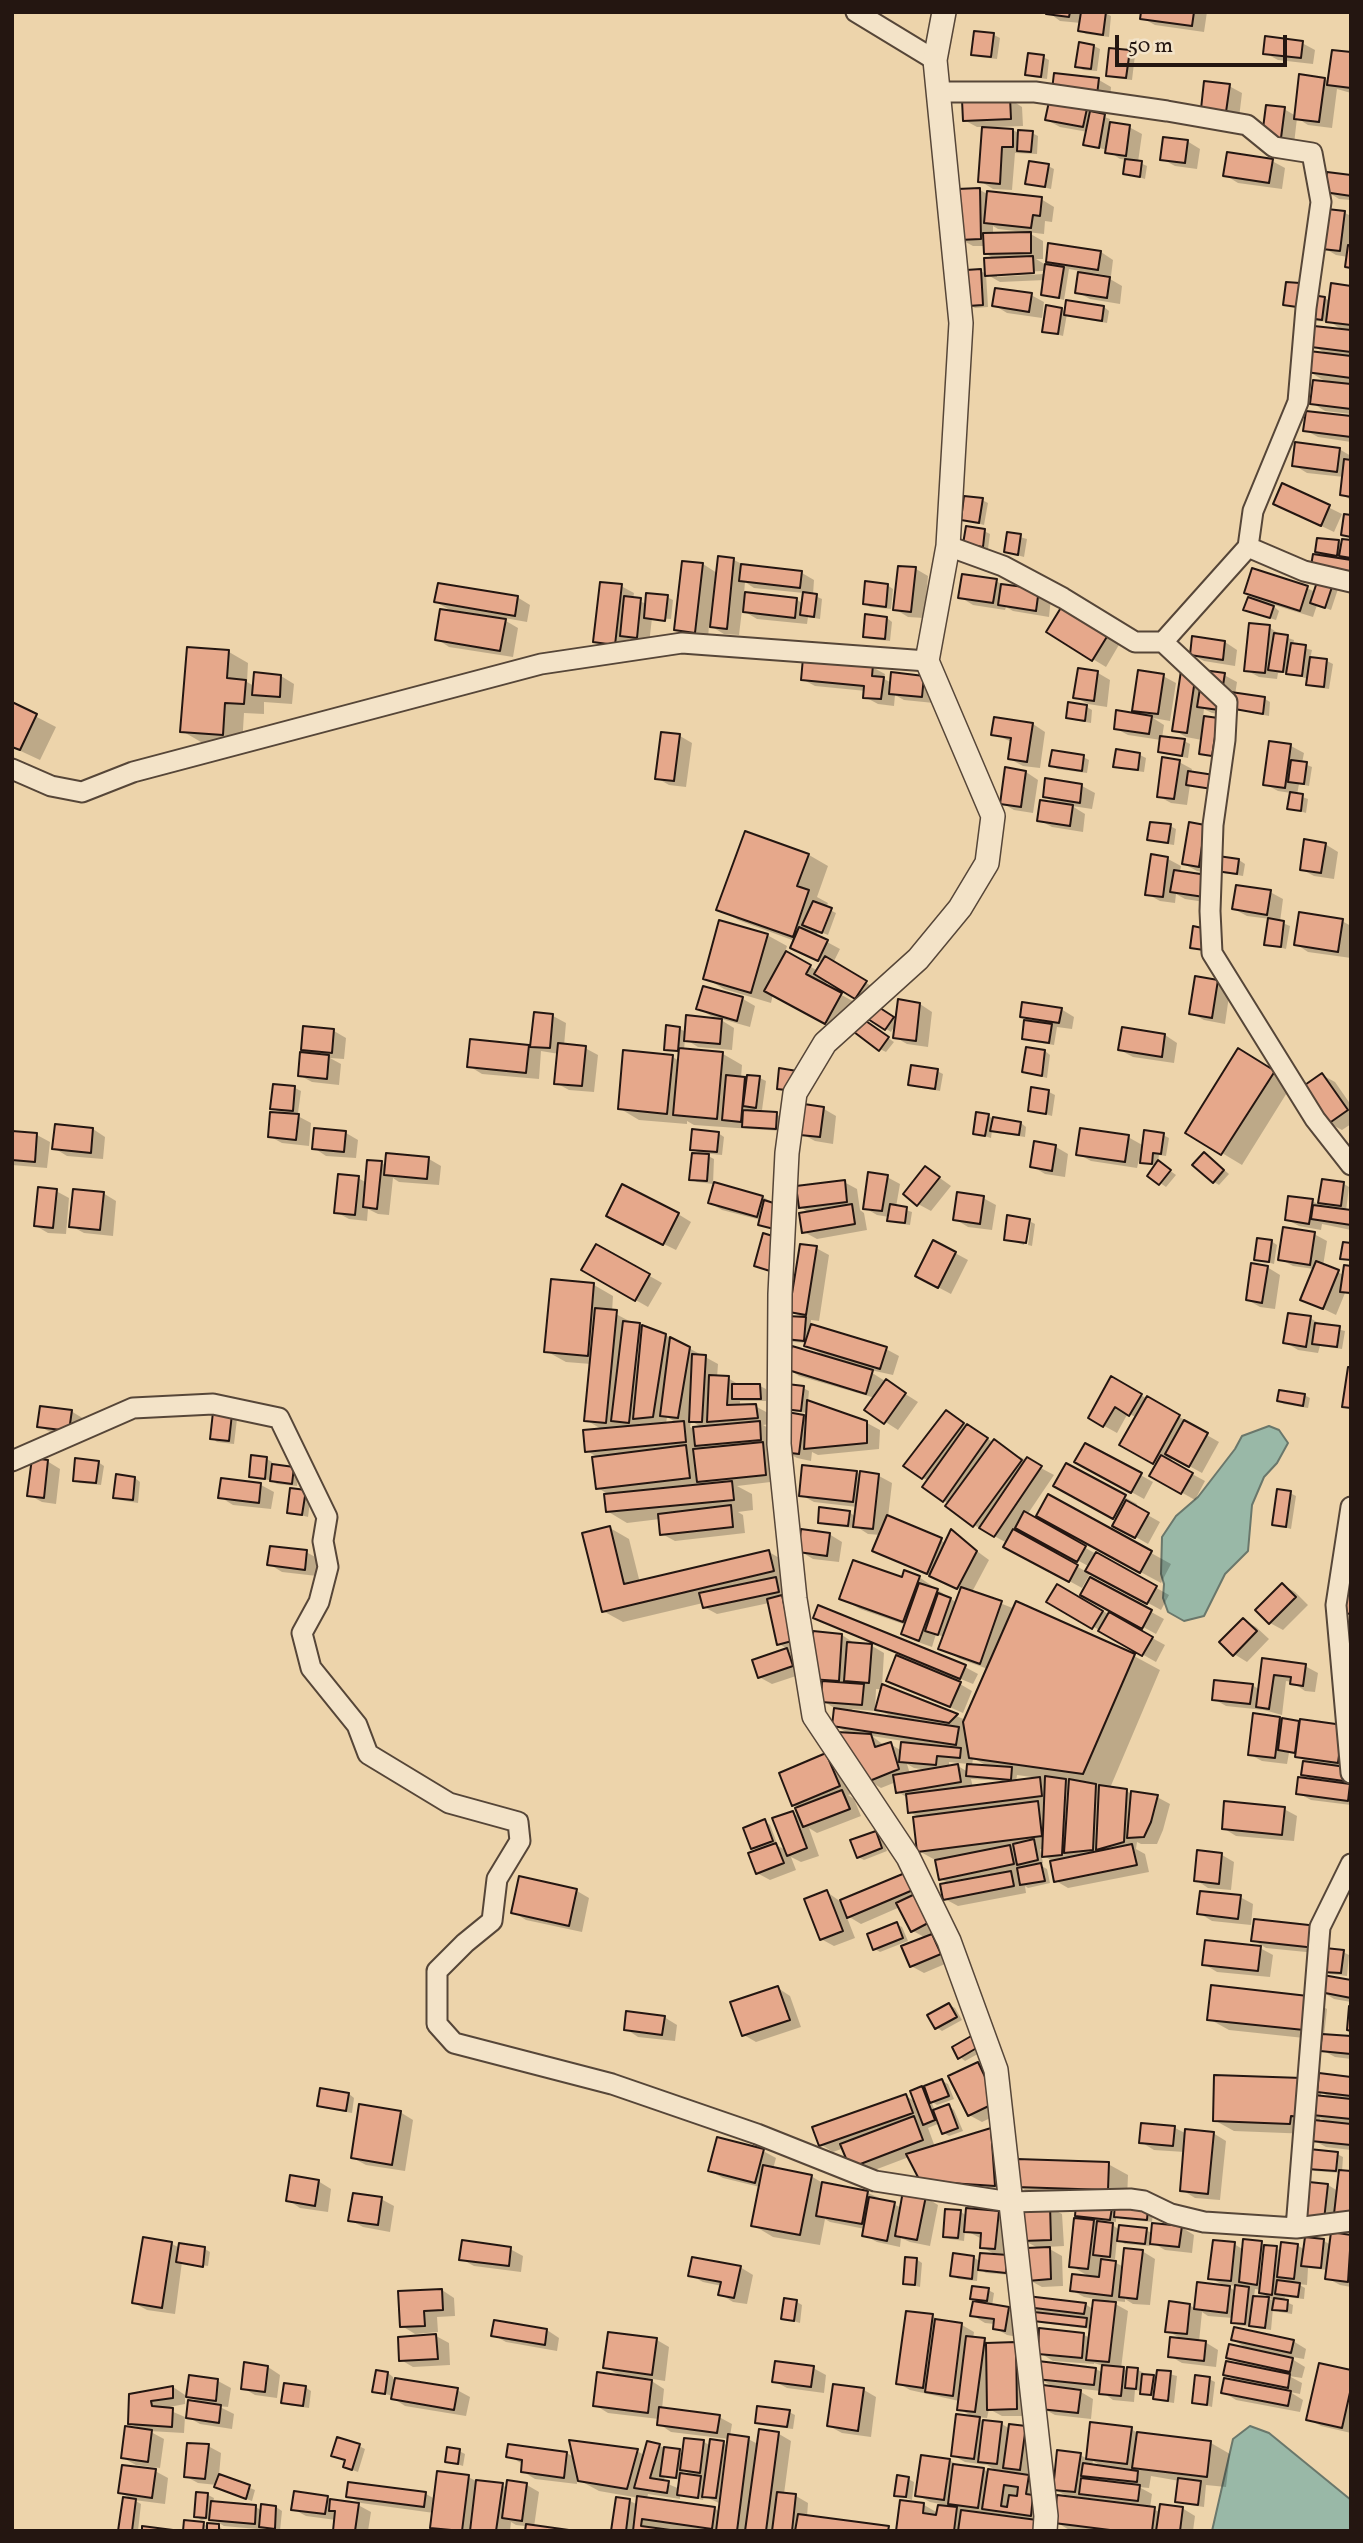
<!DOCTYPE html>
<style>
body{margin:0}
#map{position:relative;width:1363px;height:2543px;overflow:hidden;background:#edd4ab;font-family:Vollkorn,serif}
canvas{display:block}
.frame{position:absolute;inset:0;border:14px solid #241611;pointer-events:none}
.scale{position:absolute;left:1115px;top:35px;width:172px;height:32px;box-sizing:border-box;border:4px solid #241611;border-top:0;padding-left:9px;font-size:21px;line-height:24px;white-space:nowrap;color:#241611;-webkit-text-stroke:5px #f3e3c8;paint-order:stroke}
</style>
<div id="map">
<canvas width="1363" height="2543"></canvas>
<div class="frame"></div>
<div class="scale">50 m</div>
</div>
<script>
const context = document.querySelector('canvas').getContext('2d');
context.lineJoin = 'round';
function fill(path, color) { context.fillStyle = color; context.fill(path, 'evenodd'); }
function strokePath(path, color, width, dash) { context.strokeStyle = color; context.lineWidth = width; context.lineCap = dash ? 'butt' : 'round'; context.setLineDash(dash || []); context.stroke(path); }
const water = new Path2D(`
 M 1269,1426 L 1279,1430 L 1288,1443 L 1277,1463 L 1264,1477 L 1252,1505 L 1248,1551 L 1225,1574 L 1204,1616 L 1184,1621 L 1168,1612 L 1163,1598 L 1164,1584 L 1161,1574 L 1162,1537 L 1176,1516 L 1198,1497 L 1235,1449 L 1242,1436 Z
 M 1250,2426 L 1269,2433 L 1351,2500 L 1351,2531 L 1212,2531 L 1233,2439 Z`);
fill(water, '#99b8a7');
strokePath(water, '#6a776b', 2);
fill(new Path2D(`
 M 1048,12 L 1105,13 L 1111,16 L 1109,37 L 1086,34 L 1080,31 L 1081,23 L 1060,21 Z
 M 1143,12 L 1207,12 L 1204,32 L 1155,25 L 1142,18 Z
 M 976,33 L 994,35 L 1000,38 L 997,59 L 979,57 L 973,54 Z
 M 1302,43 L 1315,50 L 1313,64 L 1278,60 L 1265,53 Z
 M 1094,46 L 1100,49 L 1097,71 L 1083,70 L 1077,66 Z
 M 1129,52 L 1135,55 L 1132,80 L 1114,78 L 1108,75 Z
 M 1351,54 L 1351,93 L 1337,89 L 1332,128 L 1308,125 L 1297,118 L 1294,144 L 1277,142 L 1284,109 L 1296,116 L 1324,79 L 1330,82 Z
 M 1043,57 L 1049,60 L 1047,79 L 1032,77 L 1027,74 Z
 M 1099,80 L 1111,87 L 1110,101 L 1066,96 Z
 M 1229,86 L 1242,93 L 1239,118 L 1215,115 Z
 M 1010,99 L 1022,107 L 1023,126 L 997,127 L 997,129 L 1013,130 L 1020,134 L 1032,133 L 1038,136 L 1037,154 L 1015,153 L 1012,190 L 993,189 L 980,181 L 983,127 L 977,127 L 964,120 Z
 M 1087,105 L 1100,113 L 1099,115 L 1110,119 L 1109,124 L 1129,127 L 1142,134 L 1138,162 L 1147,166 L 1145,179 L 1125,173 L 1127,160 L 1120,159 L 1107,150 L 1085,144 L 1088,132 L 1060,127 L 1047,120 Z
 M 1187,141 L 1200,149 L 1197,169 L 1175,166 L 1162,159 Z
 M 1272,161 L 1285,168 L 1282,189 L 1238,183 L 1225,175 Z
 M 1048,166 L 1054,169 L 1051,189 L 1027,183 Z
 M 1351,177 L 1351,200 L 1339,199 L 1326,191 Z
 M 980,190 L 989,195 L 1041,199 L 1054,207 L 1052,222 L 1045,221 L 1044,234 L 1027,232 L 1043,241 L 1043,259 L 1036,259 L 1046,265 L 1060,268 L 1047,261 L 1050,245 L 1101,252 L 1113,260 L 1111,276 L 1093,273 L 1093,276 L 1110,279 L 1122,286 L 1120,304 L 1090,299 L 1077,292 L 1080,271 L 1069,269 L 1064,300 L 1042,294 L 1045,280 L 1000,282 L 986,274 L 988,307 L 975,308 L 970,305 L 980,271 L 987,274 L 996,260 L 985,253 L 985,246 L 973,246 L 960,239 ZM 993,226 L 998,229 L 1024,232 L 1024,234 L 993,235 ZM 1043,271 L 1043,274 L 997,277 L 997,273 Z
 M 1345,213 L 1351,216 L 1351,268 L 1347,266 L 1348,257 L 1336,255 L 1324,248 Z
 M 1351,288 L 1350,330 L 1351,414 L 1325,411 L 1312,403 L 1328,383 L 1308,371 L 1329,355 L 1313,346 L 1346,332 L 1330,322 L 1316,321 L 1311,317 L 1325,298 L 1331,302 Z
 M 1031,295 L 1044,302 L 1042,318 L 1007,313 L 994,305 Z
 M 1104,307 L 1109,311 L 1107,323 L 1071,317 L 1067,314 L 1063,336 L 1044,331 L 1061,309 L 1066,312 Z
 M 1351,418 L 1351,442 L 1318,437 L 1305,430 Z
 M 1339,449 L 1351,456 L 1351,500 L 1341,494 L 1344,477 L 1307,473 L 1294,465 Z
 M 1283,485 L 1342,514 L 1334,532 L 1275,504 Z
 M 982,500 L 988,503 L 984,525 L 962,519 Z
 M 984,531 L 990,534 L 988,549 L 970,546 Z
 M 1009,534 L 1027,539 L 1024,557 L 1006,552 Z
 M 1339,542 L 1342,544 L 1351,542 L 1351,583 L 1329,558 L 1317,551 Z
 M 734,560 L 746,566 L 802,573 L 814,580 L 813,595 L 822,599 L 820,619 L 808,617 L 807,624 L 757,619 L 742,610 L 739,635 L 724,634 L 709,625 L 708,639 L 689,637 L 676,629 L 703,564 L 717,573 ZM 745,582 L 754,588 L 804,593 L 803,604 L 796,599 L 744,594 Z
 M 916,569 L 928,576 L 924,618 L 908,617 L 895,609 Z
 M 996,581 L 1005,586 L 1051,598 L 1049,617 L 1013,611 L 1006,607 L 1005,610 L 973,605 L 960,597 Z
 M 887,585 L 893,589 L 891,609 L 870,607 L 865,603 Z
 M 621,586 L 634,593 L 633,599 L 647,604 L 667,597 L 673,600 L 671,619 L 652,618 L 649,644 L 629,639 L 628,651 L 608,648 L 595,641 Z
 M 1332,586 L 1338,589 L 1331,610 L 1317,605 L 1313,617 L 1271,604 L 1279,611 L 1276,620 L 1251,612 L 1261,602 L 1246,593 L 1307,588 L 1315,592 Z
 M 517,597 L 530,605 L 527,622 L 499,617 L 518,628 L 513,657 L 449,647 L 437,639 L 455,613 L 436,602 Z
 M 1063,609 L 1120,643 L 1106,667 L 1048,632 Z
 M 887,618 L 892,622 L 890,641 L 870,639 L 865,636 Z
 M 1269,627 L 1282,636 L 1294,640 L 1293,645 L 1312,650 L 1310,659 L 1327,661 L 1333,664 L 1329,689 L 1313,687 L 1307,684 L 1308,679 L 1289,673 L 1278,673 L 1277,679 L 1259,677 L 1246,670 Z
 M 1225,642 L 1237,650 L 1235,666 L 1204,661 L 1191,654 Z
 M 229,652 L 248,663 L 247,682 L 254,686 L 281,676 L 294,684 L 292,704 L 264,702 L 264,714 L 244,713 L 242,746 L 201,742 L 182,731 Z
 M 1183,666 L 1224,675 L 1237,682 L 1235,695 L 1265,699 L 1270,702 L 1269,716 L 1233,709 L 1232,716 L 1212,713 L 1204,709 L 1203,718 L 1217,720 L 1218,758 L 1200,753 L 1202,740 L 1186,737 L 1174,730 Z
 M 872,667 L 885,674 L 884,679 L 892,683 L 923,678 L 934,703 L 904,700 L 895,695 L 894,706 L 878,704 L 865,697 L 866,691 L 815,686 L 802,679 Z
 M 1079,670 L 1098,673 L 1110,680 L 1107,707 L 1088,704 L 1075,697 Z
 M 1163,676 L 1176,683 L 1170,721 L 1153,718 L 1164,725 L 1162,738 L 1184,741 L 1190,744 L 1188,758 L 1165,754 L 1159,751 L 1161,740 L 1128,735 L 1115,728 L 1144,716 L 1134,710 Z
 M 12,704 L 56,727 L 40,760 L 12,747 Z
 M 1087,707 L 1092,710 L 1091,723 L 1074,720 L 1068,717 Z
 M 1033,724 L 1045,732 L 1040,768 L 1023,766 L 1010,759 L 1012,742 L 993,734 Z
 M 680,736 L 692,743 L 686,787 L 669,785 L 657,778 Z
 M 1271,743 L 1291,746 L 1304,753 L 1302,763 L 1312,767 L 1309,786 L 1299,784 L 1297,795 L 1308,799 L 1306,813 L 1289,808 L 1291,793 L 1278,791 L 1265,784 Z
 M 1117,751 L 1140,755 L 1146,758 L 1144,772 L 1121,769 L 1115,766 Z
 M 1083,757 L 1089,760 L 1087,773 L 1057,769 L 1051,765 Z
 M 1179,762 L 1192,769 L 1191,773 L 1218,791 L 1190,785 L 1187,805 L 1171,803 L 1158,796 Z
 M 1026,772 L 1038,780 L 1033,813 L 1014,810 L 1002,803 Z
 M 1047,780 L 1082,786 L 1095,793 L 1092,809 L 1072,806 L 1085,814 L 1083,832 L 1052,827 L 1039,820 L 1058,804 L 1044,796 Z
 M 1170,826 L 1176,829 L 1174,845 L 1155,842 L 1149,839 Z
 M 1205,826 L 1211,873 L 1197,871 L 1184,864 Z
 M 746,833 L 809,855 L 828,866 L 817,897 L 828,903 L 826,908 L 836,913 L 828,935 L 818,931 L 816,936 L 840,949 L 833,963 L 878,990 L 869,1005 L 828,980 L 825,986 L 860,1005 L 845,1033 L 773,994 L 771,1003 L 724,989 L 705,978 L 767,935 L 787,946 L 785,952 L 818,971 L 823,963 L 805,955 L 795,941 L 738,920 L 719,909 Z
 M 1325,844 L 1338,852 L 1334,879 L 1314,876 L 1301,869 Z
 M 1153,856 L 1168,859 L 1181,866 L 1180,872 L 1217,904 L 1185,899 L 1176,894 L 1175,903 L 1160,901 L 1147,894 Z
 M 1220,858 L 1239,860 L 1245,864 L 1243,876 L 1224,873 L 1218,870 Z
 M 1270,892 L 1283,899 L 1280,922 L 1290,926 L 1286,949 L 1266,944 L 1270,919 L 1247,916 L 1234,909 Z
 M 1342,921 L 1351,926 L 1351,958 L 1308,952 L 1296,944 Z
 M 1217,981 L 1230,989 L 1225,1024 L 1204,1020 L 1191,1013 Z
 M 704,988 L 743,999 L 755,1006 L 750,1027 L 711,1016 L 698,1008 Z
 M 920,1004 L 932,1012 L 928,1047 L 907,1044 L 895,1037 L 896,1024 L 891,1032 L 871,1019 L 878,1008 L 897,1021 Z
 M 1061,1009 L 1074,1017 L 1072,1029 L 1057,1027 L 1054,1045 L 1029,1041 L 1024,1038 L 1026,1019 L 1022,1016 Z
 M 535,1014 L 553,1016 L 566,1023 L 564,1046 L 585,1048 L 598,1055 L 594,1092 L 569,1090 L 556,1083 L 559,1054 L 541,1051 L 539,1079 L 482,1074 L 469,1066 L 528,1046 L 532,1048 Z
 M 721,1020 L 734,1028 L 732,1050 L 698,1047 L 685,1039 L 684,1050 L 723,1054 L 742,1065 L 741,1078 L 748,1080 L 748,1077 L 760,1078 L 766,1081 L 762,1110 L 755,1109 L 755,1113 L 776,1114 L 782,1118 L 781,1131 L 694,1125 L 687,1121 L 687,1124 L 639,1120 L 619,1108 L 673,1057 L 679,1061 L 680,1053 L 666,1049 L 680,1029 L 686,1032 Z
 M 869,1025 L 894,1042 L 886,1052 L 880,1049 Z
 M 334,1031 L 346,1038 L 344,1059 L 330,1058 L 341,1064 L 339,1085 L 312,1082 L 299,1075 L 315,1056 L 303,1049 Z
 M 1165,1035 L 1177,1043 L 1174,1063 L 1133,1057 L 1120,1050 Z
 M 1045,1051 L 1050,1055 L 1047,1078 L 1023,1072 Z
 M 1258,1062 L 1293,1083 L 1242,1165 L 1187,1132 Z
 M 937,1071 L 943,1074 L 940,1091 L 916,1087 L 910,1084 Z
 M 1322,1075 L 1335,1082 L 1351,1105 L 1351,1124 L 1342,1130 L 1329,1123 Z
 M 274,1086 L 295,1088 L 301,1091 L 298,1113 L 292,1113 L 311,1123 L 309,1146 L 282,1143 L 269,1136 L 285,1115 L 272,1108 Z
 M 1033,1089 L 1049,1092 L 1055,1095 L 1052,1116 L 1030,1110 Z
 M 824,1109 L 836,1116 L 833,1144 L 815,1141 L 802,1134 Z
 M 988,1116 L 994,1119 L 1021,1123 L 1026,1127 L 1025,1137 L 998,1133 L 992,1130 L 991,1138 L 975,1133 Z
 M 93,1129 L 105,1137 L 103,1159 L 67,1156 L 54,1148 Z
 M 12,1133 L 37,1135 L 50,1142 L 47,1168 L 12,1165 Z
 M 346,1133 L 358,1140 L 356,1158 L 326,1156 L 314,1148 Z
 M 718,1133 L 724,1137 L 722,1155 L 702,1153 L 714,1159 L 713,1184 L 697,1182 L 691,1179 L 704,1156 L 692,1149 Z
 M 1163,1135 L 1169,1138 L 1166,1156 L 1159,1155 L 1158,1162 L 1176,1175 L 1166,1187 L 1149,1175 L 1156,1166 L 1139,1160 L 1137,1168 L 1091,1161 L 1078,1154 L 1128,1137 L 1144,1146 Z
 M 1056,1147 L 1068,1154 L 1065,1177 L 1045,1174 L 1032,1166 Z
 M 1210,1158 L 1229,1174 L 1219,1185 L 1214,1182 Z
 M 429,1159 L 441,1166 L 439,1185 L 399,1182 L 393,1178 L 389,1215 L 378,1214 L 368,1209 L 367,1221 L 349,1219 L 336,1212 L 358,1178 L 367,1183 L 381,1163 L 387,1166 Z
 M 926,1168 L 951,1186 L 931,1211 L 918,1204 Z
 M 887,1177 L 900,1184 L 896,1207 L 912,1212 L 910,1225 L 895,1223 L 889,1220 L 889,1217 L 877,1215 L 865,1208 Z
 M 1323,1181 L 1344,1184 L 1349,1187 L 1346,1211 L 1351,1212 L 1351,1230 L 1322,1224 L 1321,1230 L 1299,1226 L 1286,1219 L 1312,1201 L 1320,1205 Z
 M 844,1182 L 857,1189 L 860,1210 L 864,1213 L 867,1230 L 817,1239 L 804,1232 L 810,1213 L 800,1207 Z
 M 715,1184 L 763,1197 L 777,1205 L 779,1231 L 765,1227 L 760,1224 L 761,1220 L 722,1210 L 710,1203 Z
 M 56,1191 L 69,1198 L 66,1234 L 48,1233 L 36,1226 Z
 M 103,1193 L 116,1201 L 113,1236 L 84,1233 L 71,1226 Z
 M 983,1198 L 996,1205 L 992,1230 L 968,1227 L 955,1219 Z
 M 678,1214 L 691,1222 L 676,1250 L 621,1223 Z
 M 1028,1220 L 1024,1245 L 1006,1239 Z
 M 1031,1222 L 1035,1224 L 1032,1246 L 1028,1245 Z
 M 1314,1234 L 1327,1241 L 1323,1266 L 1344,1275 L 1351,1267 L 1351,1295 L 1345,1293 L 1336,1315 L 1303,1299 L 1314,1269 L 1293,1266 L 1280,1259 Z
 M 1271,1241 L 1277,1245 L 1274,1264 L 1256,1259 Z
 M 597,1246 L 662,1283 L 648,1307 L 583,1270 Z
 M 816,1248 L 829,1255 L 819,1321 L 811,1320 L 811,1326 L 886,1349 L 899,1356 L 893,1375 L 866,1369 L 918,1402 L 898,1430 L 867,1410 L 875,1398 L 799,1376 L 787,1368 L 825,1356 L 806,1345 L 807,1343 L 793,1342 L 787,1338 L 805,1319 L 791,1311 Z
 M 955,1253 L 968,1260 L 951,1294 L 930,1283 Z
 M 1267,1267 L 1280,1275 L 1275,1309 L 1260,1307 L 1248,1300 Z
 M 594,1285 L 613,1296 L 612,1312 L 635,1324 L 665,1335 L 718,1364 L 717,1378 L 728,1378 L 741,1386 L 760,1386 L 766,1389 L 766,1401 L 740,1401 L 740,1406 L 755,1406 L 768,1413 L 770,1424 L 763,1425 L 772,1430 L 773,1446 L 768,1447 L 775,1451 L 779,1481 L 737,1486 L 752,1494 L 753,1510 L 738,1512 L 743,1515 L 745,1533 L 675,1541 L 662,1534 L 660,1519 L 627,1523 L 607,1511 L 606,1493 L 598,1488 L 599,1458 L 587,1451 L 603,1430 L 586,1420 L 591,1364 L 566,1362 L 546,1351 ZM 667,1417 L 677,1423 L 666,1424 ZM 691,1421 L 703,1428 L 694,1429 L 690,1427 Z
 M 1310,1318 L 1324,1326 L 1345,1331 L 1342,1349 L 1320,1346 L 1318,1353 L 1298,1350 L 1285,1342 Z
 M 1112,1379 L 1192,1424 L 1191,1426 L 1219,1442 L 1202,1473 L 1173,1457 L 1170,1462 L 1205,1481 L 1195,1500 L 1151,1475 L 1158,1464 L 1122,1444 L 1137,1418 L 1128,1413 L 1117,1433 L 1090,1418 Z
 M 803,1388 L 809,1391 L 808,1402 L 867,1423 L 880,1430 L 879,1449 L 818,1455 L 812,1452 L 811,1461 L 797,1458 L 784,1451 L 803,1417 L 807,1419 L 808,1413 L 791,1411 L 785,1408 Z
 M 1304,1395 L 1310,1398 L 1308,1408 L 1284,1404 L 1279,1401 Z
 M 71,1411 L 84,1419 L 82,1437 L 52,1433 L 39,1426 Z
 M 231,1416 L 237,1419 L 234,1444 L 217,1442 L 212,1438 Z
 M 959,1419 L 994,1443 L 1054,1475 L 1027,1515 L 1169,1595 L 1161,1610 L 1091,1572 L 1082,1588 L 1018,1553 L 1007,1543 L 974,1525 L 949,1504 L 924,1487 L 929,1481 L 923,1478 ZM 1018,1528 L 1090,1567 L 1087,1572 L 1015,1532 Z
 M 1086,1445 L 1153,1482 L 1144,1499 L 1077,1462 Z
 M 267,1459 L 272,1462 L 272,1466 L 293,1468 L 299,1472 L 297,1486 L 277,1484 L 270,1480 L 257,1479 L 251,1476 Z
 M 47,1461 L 60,1469 L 56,1504 L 42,1502 L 29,1495 Z
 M 98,1462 L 104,1466 L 101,1485 L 80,1483 L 74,1480 Z
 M 1067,1465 L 1137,1504 L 1135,1508 L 1160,1522 L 1148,1544 L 1115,1525 L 1118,1520 L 1056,1485 Z
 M 856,1472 L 861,1475 L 879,1476 L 892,1483 L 888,1517 L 946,1543 L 951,1532 L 989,1560 L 972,1592 L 1134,1656 L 1160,1670 L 1110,1788 L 1126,1791 L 1132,1794 L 1157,1797 L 1170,1804 L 1163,1830 L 1157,1844 L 1141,1844 L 1137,1842 L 1136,1849 L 1145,1854 L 1149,1872 L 1068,1888 L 1056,1881 L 1051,1860 L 1044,1856 L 1044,1849 L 1040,1849 L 1043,1863 L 1038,1864 L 1047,1869 L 1050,1883 L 1028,1888 L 1025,1886 L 1026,1893 L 958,1906 L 945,1899 L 950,1884 L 940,1879 L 937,1861 L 919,1851 L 920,1818 L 910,1812 L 908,1798 L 898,1792 L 896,1782 L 881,1788 L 868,1780 L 851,1735 L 834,1725 L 836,1709 L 823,1701 L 824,1685 L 811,1678 L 842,1635 L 854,1643 L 872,1646 L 884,1653 L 882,1686 L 966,1720 L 988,1669 L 960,1659 L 941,1648 L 944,1637 L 936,1634 L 932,1647 L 915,1641 L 903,1634 L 906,1625 L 860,1609 L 841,1598 L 903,1580 L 919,1577 L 957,1603 L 961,1590 L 874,1551 L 881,1535 L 868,1534 L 854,1525 L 853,1528 L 825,1525 L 819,1522 L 849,1512 L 856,1517 L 857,1507 L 814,1502 L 801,1495 ZM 876,1689 L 882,1689 L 877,1709 L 894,1718 L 851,1712 L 852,1709 L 875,1711 ZM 872,1736 L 903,1741 L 902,1751 L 890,1744 L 885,1746 ZM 973,1758 L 989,1767 L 972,1766 ZM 949,1762 L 968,1764 L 968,1772 L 958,1766 L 949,1767 ZM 907,1764 L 914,1768 L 929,1770 L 910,1774 ZM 1017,1775 L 1039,1778 L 1016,1782 ZM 971,1779 L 1008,1781 L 973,1788 Z
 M 135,1478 L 140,1482 L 138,1503 L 120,1500 L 115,1497 Z
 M 222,1480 L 261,1485 L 274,1492 L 271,1509 L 233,1505 L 220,1497 Z
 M 292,1490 L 311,1495 L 308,1517 L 289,1512 Z
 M 1290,1493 L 1296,1496 L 1291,1529 L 1274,1524 Z
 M 1048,1496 L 1171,1564 L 1161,1583 L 1057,1527 Z
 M 610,1528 L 629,1539 L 640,1583 L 769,1552 L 788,1563 L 804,1648 L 789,1651 L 799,1657 L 805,1673 L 772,1684 L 759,1677 L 754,1661 L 788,1649 L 779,1644 L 769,1603 L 717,1614 L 704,1607 L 703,1603 L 623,1622 L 603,1611 Z
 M 829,1534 L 842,1542 L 839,1562 L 813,1559 L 800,1551 Z
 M 306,1552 L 319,1559 L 317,1576 L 282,1572 L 269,1564 Z
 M 1091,1579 L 1164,1619 L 1156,1634 L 1083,1594 Z
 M 1283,1585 L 1295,1592 L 1308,1605 L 1283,1630 L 1270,1623 L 1258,1610 Z
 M 1057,1586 L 1165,1645 L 1156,1662 L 1048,1601 Z
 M 815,1617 L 965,1667 L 978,1674 L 973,1684 L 827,1624 Z
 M 1243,1620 L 1256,1627 L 1269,1639 L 1247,1662 L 1234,1654 Z
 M 1264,1660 L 1305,1666 L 1318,1673 L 1315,1692 L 1305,1691 L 1292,1682 L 1286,1681 L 1282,1715 L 1264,1710 L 1226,1706 L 1214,1699 L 1252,1685 L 1260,1690 Z
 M 888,1680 L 960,1684 L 972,1691 L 963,1713 Z
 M 1280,1718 L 1351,1731 L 1351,1805 L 1311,1800 L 1298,1793 L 1315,1781 L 1303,1774 L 1305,1761 L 1297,1754 L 1289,1753 L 1287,1764 L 1262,1761 L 1249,1754 Z
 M 826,1755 L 852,1794 L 848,1795 L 854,1799 L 861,1816 L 817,1833 L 809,1828 L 819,1856 L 801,1862 L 791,1857 L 796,1870 L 770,1880 L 757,1873 L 758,1851 L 753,1848 L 764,1821 L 770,1825 L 778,1846 L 786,1850 L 793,1813 L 801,1818 L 800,1808 L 794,1805 Z
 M 1284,1809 L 1297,1816 L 1294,1841 L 1236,1836 L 1223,1828 Z
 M 876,1833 L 881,1837 L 887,1851 L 864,1860 L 858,1857 Z
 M 1222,1855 L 1234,1862 L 1231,1890 L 1208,1888 L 1196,1880 Z
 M 905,1875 L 941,1929 L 931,1935 L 944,1943 L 952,1961 L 924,1973 L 911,1966 L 926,1938 L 913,1931 L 900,1907 L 861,1924 L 846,1915 L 855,1938 L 834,1946 L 821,1939 L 827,1892 L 841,1902 Z
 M 521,1878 L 577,1891 L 589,1898 L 582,1932 L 526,1920 L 513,1912 Z
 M 1240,1897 L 1253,1904 L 1251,1925 L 1212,1921 L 1199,1913 Z
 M 896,1924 L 902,1927 L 908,1941 L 880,1952 L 875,1949 Z
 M 1317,1928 L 1330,1935 L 1328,1951 L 1343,1952 L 1349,1955 L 1347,1976 L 1330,1974 L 1324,1971 L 1326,1954 L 1266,1948 L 1253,1940 Z
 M 1260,1948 L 1273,1955 L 1270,1977 L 1217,1972 L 1204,1964 Z
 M 1351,1982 L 1351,2002 L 1334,1999 L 1321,1991 Z
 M 778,1988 L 790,1996 L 801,2027 L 756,2042 L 744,2035 Z
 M 1307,1997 L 1327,2009 L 1324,2036 L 1351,2038 L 1351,2059 L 1335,2057 L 1322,2050 L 1323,2040 L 1229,2030 L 1209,2019 Z
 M 949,2005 L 955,2008 L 962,2020 L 942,2031 L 936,2027 Z
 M 664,2017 L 677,2025 L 675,2041 L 638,2037 L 626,2029 Z
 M 973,2037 L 985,2050 L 965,2061 L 960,2057 Z
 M 978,2064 L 991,2071 L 1009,2109 L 982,2122 L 969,2115 Z
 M 1351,2078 L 1351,2150 L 1326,2147 L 1313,2140 L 1310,2134 L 1234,2131 L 1214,2120 L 1302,2080 L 1319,2090 ZM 1321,2092 L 1331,2098 L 1321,2097 ZM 1320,2118 L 1331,2124 L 1320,2123 Z
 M 942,2081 L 948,2084 L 954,2099 L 937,2105 L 931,2101 L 935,2111 L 949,2106 L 954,2110 L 963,2131 L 949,2136 L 944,2133 L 940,2123 L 928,2128 L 935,2147 L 991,2129 L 1010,2141 L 1014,2196 L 941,2192 L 909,2157 L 864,2174 L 844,2148 L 833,2152 L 820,2144 L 906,2096 L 916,2102 L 922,2088 L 928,2092 Z
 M 349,2094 L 354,2098 L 352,2113 L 324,2108 L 319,2105 Z
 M 400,2112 L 413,2120 L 405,2171 L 366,2165 L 353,2158 Z
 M 1175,2128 L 1187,2134 L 1213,2133 L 1226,2141 L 1220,2200 L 1195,2198 L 1182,2190 L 1185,2152 L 1154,2150 L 1141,2142 Z
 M 763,2151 L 776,2158 L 773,2169 L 811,2176 L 826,2185 L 868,2193 L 902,2208 L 925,2197 L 938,2205 L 930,2246 L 910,2242 L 901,2238 L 900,2247 L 877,2242 L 864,2235 L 865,2229 L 830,2222 L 825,2219 L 820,2245 L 773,2237 L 753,2225 L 760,2187 L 723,2178 L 710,2171 Z
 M 1337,2154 L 1343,2157 L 1342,2172 L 1351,2221 L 1320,2224 L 1328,2185 L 1338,2191 L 1340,2173 L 1315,2171 L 1309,2168 Z
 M 1108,2164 L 1128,2175 L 1127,2200 L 1037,2197 L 1018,2186 Z
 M 318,2181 L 331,2189 L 328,2212 L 300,2208 L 288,2200 Z
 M 381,2199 L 394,2206 L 390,2232 L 363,2227 L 350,2220 Z
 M 1049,2207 L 1062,2214 L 1064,2246 L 1046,2247 L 1062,2256 L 1063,2286 L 1042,2287 L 1029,2280 L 1040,2249 L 1023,2240 Z
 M 1111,2210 L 1116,2213 L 1153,2213 L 1152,2222 L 1121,2219 L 1116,2216 L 1116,2222 L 1106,2221 L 1120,2230 L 1146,2230 L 1153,2234 L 1181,2227 L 1194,2235 L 1192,2253 L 1165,2250 L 1151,2242 L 1150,2246 L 1125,2244 L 1117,2239 L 1115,2259 L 1103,2258 L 1102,2261 L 1116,2263 L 1124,2267 L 1142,2251 L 1155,2259 L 1150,2305 L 1133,2304 L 1125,2299 L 1125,2302 L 1108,2300 L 1128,2311 L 1121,2369 L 1128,2371 L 1138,2370 L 1144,2373 L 1143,2376 L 1157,2379 L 1158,2371 L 1177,2376 L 1174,2403 L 1161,2401 L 1142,2391 L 1135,2390 L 1134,2402 L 1113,2400 L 1101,2391 L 1074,2388 L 1093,2399 L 1091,2419 L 1055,2415 L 1042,2408 L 1057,2389 L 1038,2378 L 1096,2369 L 1103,2373 L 1103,2366 L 1094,2363 L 1094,2364 L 1053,2361 L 1040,2353 L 1041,2330 L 1084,2335 L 1090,2338 L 1091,2329 L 1041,2323 L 1035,2320 L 1043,2315 L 1028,2306 L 1085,2304 L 1093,2309 L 1095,2299 L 1084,2297 L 1071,2290 L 1090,2277 L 1071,2266 L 1087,2221 L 1077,2216 Z
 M 961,2212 L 967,2216 L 998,2213 L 1011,2220 L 1012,2275 L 986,2273 L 978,2268 L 977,2281 L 958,2279 L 952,2275 L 973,2257 L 981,2262 L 998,2256 L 982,2247 L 982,2239 L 965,2230 L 964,2241 L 950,2239 L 945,2236 Z
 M 1351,2236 L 1351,2287 L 1340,2285 L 1327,2278 L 1328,2270 L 1308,2268 L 1307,2285 L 1298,2284 L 1305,2288 L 1304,2299 L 1285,2297 L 1284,2301 L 1293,2305 L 1292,2314 L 1280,2312 L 1273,2308 L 1271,2330 L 1257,2328 L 1251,2325 L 1251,2327 L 1238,2325 L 1233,2322 L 1233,2318 L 1208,2316 L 1202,2312 L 1199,2342 L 1205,2342 L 1218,2350 L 1216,2367 L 1182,2363 L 1170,2356 L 1184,2340 L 1167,2331 L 1189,2305 L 1196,2309 L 1227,2287 L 1210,2278 L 1234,2244 L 1244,2250 L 1261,2243 L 1282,2251 L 1297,2245 L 1305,2250 L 1324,2241 L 1331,2245 ZM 1225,2285 L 1237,2286 L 1236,2291 ZM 1255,2289 L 1261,2290 L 1260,2292 L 1273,2300 L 1254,2297 Z
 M 172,2244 L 180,2248 L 205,2249 L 210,2252 L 208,2266 L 182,2262 L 175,2314 L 147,2310 L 134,2303 Z
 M 510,2249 L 523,2256 L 521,2272 L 474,2266 L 461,2259 Z
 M 916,2259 L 922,2263 L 920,2287 L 905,2283 Z
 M 740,2267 L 753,2275 L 747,2304 L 733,2302 L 720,2294 L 722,2286 L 703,2282 L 690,2275 Z
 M 442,2290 L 454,2298 L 455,2316 L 437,2317 L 438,2332 L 415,2334 L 402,2326 Z
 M 988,2290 L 994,2293 L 992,2306 L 1008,2309 L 1021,2316 L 1018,2337 L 1007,2335 L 995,2328 L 995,2324 L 985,2323 L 972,2315 L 984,2305 L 972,2298 Z
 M 797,2302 L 802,2305 L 800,2323 L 783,2318 Z
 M 932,2316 L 943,2322 L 962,2325 L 974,2332 L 973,2339 L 984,2340 L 992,2345 L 1015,2344 L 1030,2416 L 1002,2416 L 989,2409 L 987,2418 L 975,2417 L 983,2421 L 1002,2424 L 1010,2429 L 1025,2428 L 1049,2531 L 898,2531 L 901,2502 L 924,2505 L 938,2513 L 940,2504 L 930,2502 L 917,2495 L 949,2460 L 960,2466 L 983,2469 L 989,2473 L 999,2472 L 987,2465 L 965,2462 L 952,2455 L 975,2418 L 959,2409 L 959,2401 L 910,2390 L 898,2383 Z
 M 547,2330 L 559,2338 L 557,2351 L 506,2342 L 493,2335 Z
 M 436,2336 L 449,2343 L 450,2365 L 413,2367 L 401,2360 Z
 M 657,2340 L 669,2347 L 665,2381 L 647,2378 L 664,2389 L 662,2409 L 719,2417 L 732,2424 L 730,2436 L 748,2439 L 758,2444 L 779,2434 L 791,2441 L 784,2494 L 796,2496 L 808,2503 L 807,2517 L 888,2528 L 893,2531 L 613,2531 L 630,2501 L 638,2505 L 639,2498 L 599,2491 L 577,2479 L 577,2484 L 535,2479 L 522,2471 L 523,2464 L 508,2456 L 510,2446 L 567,2453 L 575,2458 L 637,2451 L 644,2455 L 659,2446 L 684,2454 L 686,2440 L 704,2442 L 711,2446 L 723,2443 L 728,2446 L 729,2439 L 671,2432 L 659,2424 L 659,2419 L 608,2413 L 595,2405 L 623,2377 L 605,2367 ZM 683,2470 L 695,2477 L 682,2475 ZM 665,2477 L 681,2480 L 680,2489 L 663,2482 ZM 648,2494 L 680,2499 L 680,2495 L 703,2500 L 704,2496 L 721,2504 L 720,2512 L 714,2508 L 647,2499 Z
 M 1233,2340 L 1293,2341 L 1306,2349 L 1304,2359 L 1287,2356 L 1305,2367 L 1302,2378 L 1289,2376 L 1302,2383 L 1300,2394 L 1290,2392 L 1303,2400 L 1300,2412 L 1236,2400 L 1223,2392 L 1239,2382 L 1225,2374 L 1242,2365 L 1228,2357 L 1250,2350 Z
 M 268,2367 L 280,2375 L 277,2398 L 255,2395 L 243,2388 Z
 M 813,2368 L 826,2375 L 824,2393 L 787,2388 L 774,2381 Z
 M 1351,2372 L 1351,2433 L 1321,2426 L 1308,2419 Z
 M 388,2373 L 393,2377 L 393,2379 L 457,2390 L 470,2397 L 466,2416 L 405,2406 L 393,2398 L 393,2396 L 374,2391 Z
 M 191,2377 L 218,2381 L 231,2388 L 228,2407 L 218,2406 L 234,2414 L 232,2429 L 200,2424 L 188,2417 L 202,2404 L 188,2396 Z
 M 1209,2379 L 1215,2382 L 1212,2407 L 1194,2402 Z
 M 173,2387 L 185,2395 L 185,2404 L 164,2408 L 185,2417 L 184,2433 L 149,2431 L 164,2439 L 160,2468 L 136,2465 L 123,2458 L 143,2430 L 129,2423 L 130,2396 Z
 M 305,2387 L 311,2391 L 309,2408 L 288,2405 L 283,2402 Z
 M 864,2390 L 876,2397 L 871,2437 L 842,2433 L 829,2426 Z
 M 789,2412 L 795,2415 L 793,2429 L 762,2425 L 756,2422 Z
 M 1131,2429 L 1141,2435 L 1211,2443 L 1230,2454 L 1226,2487 L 1206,2485 L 1204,2507 L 1183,2504 L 1177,2501 L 1180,2481 L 1151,2476 L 1149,2488 L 1139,2487 L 1152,2494 L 1150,2508 L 1160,2512 L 1182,2508 L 1195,2516 L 1193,2531 L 1071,2531 L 1056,2522 L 1072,2499 L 1054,2489 L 1080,2455 L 1088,2459 ZM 1093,2461 L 1104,2468 L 1092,2466 Z
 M 208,2446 L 221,2453 L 219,2475 L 255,2490 L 252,2501 L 222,2490 L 217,2485 L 198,2483 L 185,2476 Z
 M 359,2446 L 365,2449 L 358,2472 L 350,2469 L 347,2460 L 339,2458 Z
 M 459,2451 L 465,2454 L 463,2466 L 447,2461 Z
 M 155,2471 L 168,2478 L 165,2504 L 134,2500 L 141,2504 L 138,2531 L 120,2531 L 133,2500 L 120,2492 Z
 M 468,2477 L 476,2481 L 502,2485 L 507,2488 L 527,2485 L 539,2492 L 534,2527 L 516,2525 L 511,2522 L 510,2531 L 438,2531 L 432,2527 L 434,2513 L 361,2503 L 348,2496 L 350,2484 L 426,2494 L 435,2499 Z
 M 908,2479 L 914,2482 L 912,2500 L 896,2495 Z
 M 208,2495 L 214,2498 L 213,2503 L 256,2507 L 262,2511 L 276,2507 L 282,2511 L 280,2531 L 224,2526 L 212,2519 L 201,2520 L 196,2516 Z
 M 327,2498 L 332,2501 L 358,2505 L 371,2512 L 368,2531 L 334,2531 L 336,2520 L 306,2516 L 293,2509 Z
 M 203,2524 L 209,2527 L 219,2526 L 224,2531 L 185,2531 Z`), '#0003');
const building = new Path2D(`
 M 1046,12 L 1070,12 L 1069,17 L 1046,14 Z
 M 1081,12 L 1106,12 L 1103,35 L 1078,31 Z
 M 1141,12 L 1194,12 L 1192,26 L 1140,19 Z
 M 974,31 L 994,33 L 991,57 L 971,55 Z
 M 1265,36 L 1303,41 L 1301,58 L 1263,54 Z
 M 1079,42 L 1094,45 L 1091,69 L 1075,67 Z
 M 1109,48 L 1130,50 L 1126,78 L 1106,76 Z
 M 1332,50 L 1351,52 L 1351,88 L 1327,85 Z
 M 1028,53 L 1044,55 L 1041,77 L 1025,75 Z
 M 1054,73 L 1099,78 L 1097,95 L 1052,90 Z
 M 1299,74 L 1325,78 L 1319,122 L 1294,119 Z
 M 1204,81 L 1230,84 L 1226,112 L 1201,109 Z
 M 1010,97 L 1011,119 L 963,121 L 962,100 Z
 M 1050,97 L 1088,104 L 1083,127 L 1045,120 Z
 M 1266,105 L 1285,107 L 1281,138 L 1262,136 Z
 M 1090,111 L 1105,114 L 1099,148 L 1083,145 Z
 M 1110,122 L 1130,125 L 1126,156 L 1105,153 Z
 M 982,127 L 1013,129 L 1013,147 L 1002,147 L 1000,184 L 978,182 Z
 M 1018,130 L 1033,131 L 1031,152 L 1017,151 Z
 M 1163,137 L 1188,140 L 1185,163 L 1160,160 Z
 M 1227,152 L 1273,159 L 1269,183 L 1223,176 Z
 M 1125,159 L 1142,161 L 1140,177 L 1123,174 Z
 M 1029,161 L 1049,164 L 1045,187 L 1025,184 Z
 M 1327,172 L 1351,175 L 1351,196 L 1324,192 Z
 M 980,188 L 981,239 L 959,240 L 957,189 Z
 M 987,191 L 1042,197 L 1040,216 L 1033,215 L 1031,228 L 984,223 Z
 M 1327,209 L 1345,211 L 1340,251 L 1322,249 Z
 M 1031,232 L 1031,253 L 984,254 L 983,233 Z
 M 1048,243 L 1101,251 L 1098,270 L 1046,262 Z
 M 1348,245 L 1351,246 L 1351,268 L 1345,267 Z
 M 1033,256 L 1034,273 L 985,276 L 984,258 Z
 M 1045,264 L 1064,267 L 1059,298 L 1041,295 Z
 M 981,269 L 983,305 L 968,306 L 966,270 Z
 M 1078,272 L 1110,277 L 1107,298 L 1075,293 Z
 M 1286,282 L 1300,283 L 1297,307 L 1283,305 Z
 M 1331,283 L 1351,286 L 1351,325 L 1326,322 Z
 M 995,288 L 1032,293 L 1029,312 L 992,306 Z
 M 1312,295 L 1325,297 L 1322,320 L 1309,318 Z
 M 1066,300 L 1104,306 L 1102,321 L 1064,315 Z
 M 1046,305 L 1062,308 L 1058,334 L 1042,332 Z
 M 1314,326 L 1351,330 L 1351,352 L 1311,347 Z
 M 1309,351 L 1351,356 L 1351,378 L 1306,372 Z
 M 1313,380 L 1351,384 L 1351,409 L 1310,404 Z
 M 1306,411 L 1351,416 L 1351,437 L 1303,431 Z
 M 1295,442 L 1340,448 L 1337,472 L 1292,466 Z
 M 1344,459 L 1351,460 L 1351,497 L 1340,495 Z
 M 1282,483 L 1330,505 L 1321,526 L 1273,504 Z
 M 964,496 L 983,498 L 979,523 L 961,520 Z
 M 1344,514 L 1351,515 L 1351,537 L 1341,535 Z
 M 966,526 L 985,529 L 983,547 L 963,544 Z
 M 1007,532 L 1021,534 L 1018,555 L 1004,552 Z
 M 1317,538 L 1339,540 L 1337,556 L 1315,552 Z
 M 1342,539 L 1351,540 L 1351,558 L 1339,556 Z
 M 1313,554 L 1351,560 L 1351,578 L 1310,572 Z
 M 718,556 L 734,558 L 727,629 L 710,627 Z
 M 682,561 L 703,563 L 695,633 L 674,630 Z
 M 741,564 L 802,571 L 800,588 L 739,581 Z
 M 898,566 L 916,567 L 911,612 L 893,610 Z
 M 1252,568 L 1308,586 L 1300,611 L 1244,593 Z
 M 962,574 L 997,579 L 993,603 L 958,598 Z
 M 1318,579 L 1333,584 L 1325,608 L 1310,603 Z
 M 865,581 L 888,584 L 886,607 L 863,604 Z
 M 600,582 L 622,584 L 615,645 L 593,642 Z
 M 438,583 L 518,596 L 515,616 L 434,602 Z
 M 1001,584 L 1039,589 L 1036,611 L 998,605 Z
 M 745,592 L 797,598 L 795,618 L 743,612 Z
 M 803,592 L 817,594 L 814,617 L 800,615 Z
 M 646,593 L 668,595 L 665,621 L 644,618 Z
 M 624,596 L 641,598 L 637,638 L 620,636 Z
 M 1248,597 L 1274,606 L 1270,618 L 1243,610 Z
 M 1062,606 L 1108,635 L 1092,661 L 1046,632 Z
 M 440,609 L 506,619 L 500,651 L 435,640 Z
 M 865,614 L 887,617 L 885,639 L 863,637 Z
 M 1249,623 L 1270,625 L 1265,673 L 1244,671 Z
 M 1274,633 L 1288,635 L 1283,672 L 1268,670 Z
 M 1192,636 L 1225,641 L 1223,660 L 1190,655 Z
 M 1291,643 L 1306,645 L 1302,676 L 1286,674 Z
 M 187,647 L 229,650 L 227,678 L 246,680 L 244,704 L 225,703 L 223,735 L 180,732 Z
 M 1310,657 L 1327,659 L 1324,687 L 1306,685 Z
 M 803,658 L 873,665 L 872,676 L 884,677 L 881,699 L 863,698 L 864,686 L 801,680 Z
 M 1182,664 L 1197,666 L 1187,733 L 1172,731 Z
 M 1078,668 L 1098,671 L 1094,701 L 1073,698 Z
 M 1138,670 L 1164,674 L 1158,714 L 1132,711 Z
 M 1203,670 L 1225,673 L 1219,710 L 1197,707 Z
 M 254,672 L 281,675 L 280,697 L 252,695 Z
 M 891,672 L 924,676 L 922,697 L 889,694 Z
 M 1231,692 L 1265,697 L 1263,714 L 1229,708 Z
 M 12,702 L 37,714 L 20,750 L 12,747 Z
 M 1068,702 L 1087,705 L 1085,721 L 1066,718 Z
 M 1116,710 L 1152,716 L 1149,734 L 1114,729 Z
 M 1204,716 L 1218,718 L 1212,756 L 1199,754 Z
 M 994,717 L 1033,723 L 1027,762 L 1008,759 L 1011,738 L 991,735 Z
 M 661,732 L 680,734 L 674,781 L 655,779 Z
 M 1160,736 L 1185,739 L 1182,756 L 1158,752 Z
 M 1269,741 L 1291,744 L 1285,788 L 1263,785 Z
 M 1116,749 L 1140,753 L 1138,770 L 1113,767 Z
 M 1052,750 L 1084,755 L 1082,771 L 1049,766 Z
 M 1162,757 L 1180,760 L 1174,799 L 1157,797 Z
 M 1291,760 L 1307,762 L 1304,784 L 1288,782 Z
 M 1005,767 L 1026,771 L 1021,807 L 1000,804 Z
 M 1188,771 L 1214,775 L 1212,789 L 1186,785 Z
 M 1045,778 L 1082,784 L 1080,803 L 1043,797 Z
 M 1290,792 L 1303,794 L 1301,811 L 1287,809 Z
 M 1040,800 L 1073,805 L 1070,826 L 1037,821 Z
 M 1150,822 L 1171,824 L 1168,843 L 1147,840 Z
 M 1189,822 L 1205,825 L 1199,867 L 1182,864 Z
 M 745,831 L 809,854 L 797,886 L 809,890 L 793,937 L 716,910 Z
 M 1304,839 L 1326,843 L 1321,873 L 1300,870 Z
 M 1151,854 L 1168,857 L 1163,897 L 1145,895 Z
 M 1218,856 L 1239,859 L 1237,874 L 1216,871 Z
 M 1174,870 L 1207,875 L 1204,897 L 1170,892 Z
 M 1236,885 L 1271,890 L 1267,915 L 1232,909 Z
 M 813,901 L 832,908 L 822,933 L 802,925 Z
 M 1299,912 L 1343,919 L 1338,952 L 1294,945 Z
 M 1268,918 L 1284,921 L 1281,947 L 1264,945 Z
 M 719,920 L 768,934 L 751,993 L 703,979 Z
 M 1193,926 L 1207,929 L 1204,950 L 1190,948 Z
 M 799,927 L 828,940 L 818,961 L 790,948 Z
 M 786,951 L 811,965 L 806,974 L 842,993 L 825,1024 L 764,991 Z
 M 825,956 L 867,981 L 855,999 L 814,974 Z
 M 1195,976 L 1218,980 L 1212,1018 L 1189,1014 Z
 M 703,986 L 743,997 L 737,1021 L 696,1009 Z
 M 898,999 L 920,1003 L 916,1041 L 893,1038 Z
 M 1022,1002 L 1062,1008 L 1059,1023 L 1020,1017 Z
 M 877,1006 L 894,1017 L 885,1030 L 868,1019 Z
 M 534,1012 L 553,1014 L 550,1048 L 530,1047 Z
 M 686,1015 L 722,1019 L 720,1044 L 684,1041 Z
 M 863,1019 L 889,1037 L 879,1051 L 854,1032 Z
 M 1024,1020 L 1052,1024 L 1049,1043 L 1022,1039 Z
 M 666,1025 L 680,1027 L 678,1051 L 664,1050 Z
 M 303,1026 L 334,1029 L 332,1053 L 301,1050 Z
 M 1122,1027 L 1165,1034 L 1162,1057 L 1118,1050 Z
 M 470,1039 L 529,1045 L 526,1073 L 467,1067 Z
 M 558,1043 L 586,1046 L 582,1086 L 554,1084 Z
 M 1026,1047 L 1045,1050 L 1042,1076 L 1022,1072 Z
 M 679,1048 L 723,1052 L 717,1119 L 673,1115 Z
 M 1238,1048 L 1275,1071 L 1221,1155 L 1185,1133 Z
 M 623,1050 L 673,1055 L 667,1114 L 618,1109 Z
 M 300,1052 L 329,1055 L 327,1079 L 298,1076 Z
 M 911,1065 L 938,1069 L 935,1089 L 908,1085 Z
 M 779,1068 L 797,1071 L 795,1091 L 777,1089 Z
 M 1322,1073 L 1348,1110 L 1328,1124 L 1302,1087 Z
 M 726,1075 L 745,1077 L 741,1122 L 722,1120 Z
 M 747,1075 L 760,1076 L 756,1108 L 743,1106 Z
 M 273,1084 L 295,1086 L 293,1111 L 270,1109 Z
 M 1031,1087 L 1049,1090 L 1046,1114 L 1028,1111 Z
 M 804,1104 L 824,1107 L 820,1137 L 800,1135 Z
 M 743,1110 L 777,1112 L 776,1129 L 742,1127 Z
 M 270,1112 L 299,1114 L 296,1140 L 268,1137 Z
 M 976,1112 L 989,1114 L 985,1136 L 973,1134 Z
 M 993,1117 L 1021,1122 L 1019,1135 L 990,1131 Z
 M 55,1124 L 93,1128 L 91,1153 L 52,1149 Z
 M 314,1128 L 346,1131 L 344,1152 L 312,1149 Z
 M 1080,1128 L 1129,1135 L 1125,1162 L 1076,1155 Z
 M 692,1129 L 719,1132 L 717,1152 L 690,1150 Z
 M 1144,1130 L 1164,1133 L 1161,1154 L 1153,1153 L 1152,1164 L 1140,1163 Z
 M 12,1131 L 37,1133 L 35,1162 L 12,1160 Z
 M 1034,1141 L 1056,1145 L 1052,1171 L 1030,1167 Z
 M 1204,1152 L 1224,1170 L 1213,1183 L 1192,1165 Z
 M 386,1153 L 429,1157 L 427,1179 L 384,1175 Z
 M 692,1153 L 709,1154 L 707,1181 L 689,1180 Z
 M 367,1160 L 382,1161 L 377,1209 L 363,1207 Z
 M 1158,1160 L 1171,1170 L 1159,1185 L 1147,1176 Z
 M 925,1166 L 940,1177 L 917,1206 L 903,1194 Z
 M 868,1172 L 888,1175 L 882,1211 L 863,1209 Z
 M 338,1174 L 359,1176 L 355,1215 L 334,1213 Z
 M 1322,1179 L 1344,1182 L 1341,1206 L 1318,1203 Z
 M 845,1180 L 847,1202 L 799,1208 L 796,1186 Z
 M 714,1182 L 763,1196 L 757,1217 L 708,1203 Z
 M 622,1184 L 679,1213 L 663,1245 L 606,1216 Z
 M 38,1187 L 57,1189 L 53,1228 L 34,1226 Z
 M 73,1189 L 104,1192 L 100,1230 L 69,1227 Z
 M 957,1192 L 984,1196 L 980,1224 L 953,1220 Z
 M 1288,1196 L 1313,1199 L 1309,1224 L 1285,1220 Z
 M 764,1200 L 780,1205 L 774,1229 L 758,1225 Z
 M 852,1204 L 855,1224 L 802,1233 L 799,1213 Z
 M 890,1204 L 907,1207 L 905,1223 L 887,1221 Z
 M 1313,1205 L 1351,1210 L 1351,1225 L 1311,1219 Z
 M 1007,1215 L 1030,1219 L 1026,1243 L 1004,1240 Z
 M 1283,1227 L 1315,1232 L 1310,1265 L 1278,1260 Z
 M 763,1233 L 779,1238 L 770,1271 L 754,1266 Z
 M 1257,1238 L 1272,1240 L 1269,1262 L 1254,1260 Z
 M 933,1240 L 956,1252 L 938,1288 L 915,1276 Z
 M 1343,1242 L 1351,1243 L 1351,1260 L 1340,1259 Z
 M 596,1244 L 650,1274 L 635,1301 L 581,1270 Z
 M 800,1244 L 817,1246 L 806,1315 L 789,1312 Z
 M 1316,1261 L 1339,1270 L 1323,1309 L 1300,1300 Z
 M 1251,1263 L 1268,1266 L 1262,1303 L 1246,1300 Z
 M 1344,1265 L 1351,1266 L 1351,1293 L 1340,1292 Z
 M 551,1279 L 594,1283 L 588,1356 L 544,1352 Z
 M 595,1308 L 617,1310 L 606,1423 L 584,1421 Z
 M 1288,1313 L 1311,1316 L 1306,1347 L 1283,1343 Z
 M 787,1316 L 806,1317 L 804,1341 L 785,1339 Z
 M 623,1321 L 640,1323 L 629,1423 L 611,1421 Z
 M 1315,1323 L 1340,1326 L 1337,1347 L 1312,1344 Z
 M 811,1324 L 887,1347 L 880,1369 L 804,1346 Z
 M 642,1325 L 666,1334 L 653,1417 L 633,1419 Z
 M 670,1337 L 690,1347 L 678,1418 L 660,1416 Z
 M 792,1346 L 873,1370 L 866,1394 L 785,1369 Z
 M 692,1354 L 706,1355 L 702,1422 L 689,1422 Z
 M 1348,1367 L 1351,1367 L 1351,1408 L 1342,1407 Z
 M 709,1375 L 729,1376 L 727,1405 L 756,1404 L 758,1418 L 707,1422 Z
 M 1111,1376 L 1142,1394 L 1129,1416 L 1115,1407 L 1103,1427 L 1088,1418 Z
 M 886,1379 L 906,1393 L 884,1424 L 864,1410 Z
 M 732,1384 L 760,1384 L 761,1399 L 732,1399 Z
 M 787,1384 L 804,1386 L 801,1411 L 784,1409 Z
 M 1279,1390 L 1305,1394 L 1303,1406 L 1277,1401 Z
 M 1147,1396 L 1180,1415 L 1153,1464 L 1119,1445 Z
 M 807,1400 L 867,1421 L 867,1443 L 804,1449 Z
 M 40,1406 L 72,1410 L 69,1431 L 37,1427 Z
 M 946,1410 L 964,1423 L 922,1479 L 903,1466 Z
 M 213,1412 L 232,1414 L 229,1441 L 210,1439 Z
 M 787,1412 L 804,1415 L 799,1454 L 782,1452 Z
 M 1184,1420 L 1208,1433 L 1189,1467 L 1165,1454 Z
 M 684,1421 L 686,1442 L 585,1452 L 583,1430 Z
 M 760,1421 L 761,1440 L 695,1446 L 693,1427 Z
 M 967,1424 L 988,1438 L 943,1502 L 922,1487 Z
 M 994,1439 L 1022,1460 L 973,1527 L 945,1506 Z
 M 763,1442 L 766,1475 L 697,1482 L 693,1449 Z
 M 1085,1443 L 1142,1473 L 1131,1493 L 1074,1462 Z
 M 686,1445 L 690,1478 L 596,1489 L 592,1457 Z
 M 251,1455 L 267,1457 L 265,1479 L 249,1477 Z
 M 1161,1455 L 1193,1473 L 1181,1494 L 1149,1476 Z
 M 1027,1457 L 1042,1466 L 994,1537 L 979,1528 Z
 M 32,1458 L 48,1460 L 44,1498 L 27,1496 Z
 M 75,1458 L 99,1461 L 96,1483 L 73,1481 Z
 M 1066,1463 L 1126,1495 L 1113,1519 L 1053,1486 Z
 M 272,1464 L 294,1467 L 292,1484 L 270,1481 Z
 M 802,1465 L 857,1471 L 853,1502 L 799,1496 Z
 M 860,1471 L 879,1474 L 873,1529 L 853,1527 Z
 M 116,1474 L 135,1477 L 133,1500 L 113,1498 Z
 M 221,1478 L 261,1483 L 259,1503 L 218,1498 Z
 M 732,1481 L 734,1500 L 606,1512 L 604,1494 Z
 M 290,1488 L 306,1490 L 302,1515 L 287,1513 Z
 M 1277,1489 L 1291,1491 L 1286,1527 L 1272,1525 Z
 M 1048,1494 L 1152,1551 L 1140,1573 L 1036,1516 Z
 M 1126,1500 L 1149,1513 L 1135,1538 L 1112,1526 Z
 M 731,1505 L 733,1527 L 660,1535 L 658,1514 Z
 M 819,1507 L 850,1511 L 848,1526 L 818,1523 Z
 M 1024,1511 L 1086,1546 L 1077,1562 L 1015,1528 Z
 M 887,1515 L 942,1538 L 927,1574 L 872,1551 Z
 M 610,1526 L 624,1584 L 769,1550 L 774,1571 L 602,1612 L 582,1533 Z
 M 801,1529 L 830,1533 L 827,1556 L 798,1552 Z
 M 951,1529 L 977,1551 L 957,1589 L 929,1576 Z
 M 1013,1529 L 1078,1565 L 1069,1582 L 1003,1547 Z
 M 270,1546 L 307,1550 L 305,1570 L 267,1565 Z
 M 1096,1552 L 1157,1586 L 1147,1604 L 1085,1571 Z
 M 853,1560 L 902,1577 L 904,1570 L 920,1576 L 903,1622 L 839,1599 Z
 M 776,1577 L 779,1592 L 703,1608 L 699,1593 Z
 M 1090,1577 L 1152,1610 L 1142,1629 L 1080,1595 Z
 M 1348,1581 L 1351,1582 L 1351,1614 L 1343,1613 Z
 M 919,1583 L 938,1589 L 919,1641 L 901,1634 Z
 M 1282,1583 L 1296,1597 L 1269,1624 L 1255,1610 Z
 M 1057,1584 L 1103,1611 L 1092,1629 L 1046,1602 Z
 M 961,1587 L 1002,1601 L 980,1664 L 938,1649 Z
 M 938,1593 L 951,1598 L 938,1635 L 925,1631 Z
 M 782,1595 L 792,1641 L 777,1645 L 767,1599 Z
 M 1016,1601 L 1135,1654 L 1083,1774 L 969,1758 L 963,1722 Z
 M 818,1605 L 966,1665 L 960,1679 L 813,1618 Z
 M 1109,1612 L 1153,1637 L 1142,1656 L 1098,1631 Z
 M 1243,1618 L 1257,1631 L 1233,1656 L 1219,1642 Z
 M 813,1631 L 842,1634 L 839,1681 L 810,1679 Z
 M 847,1642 L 872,1644 L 869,1683 L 844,1681 Z
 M 787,1648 L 793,1666 L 758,1678 L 752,1660 Z
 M 896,1655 L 961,1682 L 950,1707 L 886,1681 Z
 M 1262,1658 L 1306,1664 L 1303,1686 L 1290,1684 L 1291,1677 L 1274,1675 L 1269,1709 L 1256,1707 Z
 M 1214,1680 L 1253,1684 L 1250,1704 L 1212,1700 Z
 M 822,1681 L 864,1684 L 862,1705 L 821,1702 Z
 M 882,1684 L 958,1714 L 949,1723 L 875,1710 Z
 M 834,1708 L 959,1727 L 956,1745 L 832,1726 Z
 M 1253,1713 L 1280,1717 L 1275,1758 L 1248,1755 Z
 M 1282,1718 L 1299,1721 L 1295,1753 L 1278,1750 Z
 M 1300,1719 L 1343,1725 L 1338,1763 L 1295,1757 Z
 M 837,1732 L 871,1734 L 875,1747 L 891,1742 L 899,1769 L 867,1782 Z
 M 901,1742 L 961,1748 L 960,1758 L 937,1756 L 936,1765 L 899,1762 Z
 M 826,1753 L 840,1786 L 792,1806 L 779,1773 Z
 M 1303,1761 L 1346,1767 L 1344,1781 L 1301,1775 Z
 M 958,1764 L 961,1782 L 896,1793 L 893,1775 Z
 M 967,1764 L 1012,1767 L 1011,1780 L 966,1776 Z
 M 1045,1776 L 1066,1779 L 1062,1855 L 1042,1857 Z
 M 1040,1777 L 1042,1796 L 908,1813 L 906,1794 Z
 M 1298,1777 L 1350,1784 L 1348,1801 L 1296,1794 Z
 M 1069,1779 L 1096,1784 L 1093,1850 L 1064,1853 Z
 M 1099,1785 L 1127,1789 L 1124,1842 L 1096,1850 Z
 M 842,1790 L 850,1809 L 803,1827 L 795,1808 Z
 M 1131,1791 L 1158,1795 L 1151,1822 L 1144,1837 L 1127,1838 Z
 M 1038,1801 L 1042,1836 L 917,1852 L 913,1817 Z
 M 1224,1801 L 1285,1807 L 1282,1835 L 1222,1829 Z
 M 793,1811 L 807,1848 L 787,1856 L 772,1818 Z
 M 765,1819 L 773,1841 L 751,1849 L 743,1828 Z
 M 876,1831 L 882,1848 L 857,1858 L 850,1840 Z
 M 1034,1839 L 1038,1860 L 1017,1865 L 1013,1844 Z
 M 776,1843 L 784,1863 L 756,1874 L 748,1853 Z
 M 1132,1844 L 1137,1865 L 1054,1882 L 1050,1861 Z
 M 1010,1845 L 1014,1864 L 939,1880 L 935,1860 Z
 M 1197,1850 L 1222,1853 L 1219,1884 L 1194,1881 Z
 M 1041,1863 L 1045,1881 L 1020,1885 L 1017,1868 Z
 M 1011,1871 L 1014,1886 L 943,1900 L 940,1884 Z
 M 905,1873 L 913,1890 L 847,1918 L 840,1900 Z
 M 519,1876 L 577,1889 L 569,1926 L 511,1913 Z
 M 827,1890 L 843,1931 L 820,1940 L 804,1899 Z
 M 1200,1891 L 1241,1895 L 1238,1919 L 1197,1914 Z
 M 915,1894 L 930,1922 L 911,1932 L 896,1903 Z
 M 1254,1919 L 1318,1926 L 1316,1948 L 1251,1941 Z
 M 897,1922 L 903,1938 L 873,1950 L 867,1934 Z
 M 932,1934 L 941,1954 L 910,1967 L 901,1946 Z
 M 1205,1940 L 1261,1946 L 1258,1971 L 1202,1965 Z
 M 1325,1948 L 1344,1950 L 1341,1973 L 1322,1972 Z
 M 1323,1975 L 1351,1980 L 1351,1998 L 1320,1992 Z
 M 1211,1985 L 1308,1996 L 1304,2030 L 1207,2020 Z
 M 778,1986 L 790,2020 L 742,2036 L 730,2002 Z
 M 949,2003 L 957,2017 L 935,2029 L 927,2015 Z
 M 1349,2006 L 1351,2006 L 1351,2031 L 1347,2030 Z
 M 626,2011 L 665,2016 L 662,2035 L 624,2030 Z
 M 1322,2034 L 1351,2036 L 1351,2054 L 1320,2051 Z
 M 973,2035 L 980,2046 L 958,2059 L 952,2047 Z
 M 978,2062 L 997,2102 L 968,2116 L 948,2076 Z
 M 1319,2073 L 1351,2077 L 1351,2096 L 1317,2092 Z
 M 1214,2075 L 1302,2078 L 1301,2117 L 1291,2116 L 1290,2124 L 1213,2121 Z
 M 942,2079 L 949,2096 L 930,2103 L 924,2086 Z
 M 922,2086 L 935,2120 L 923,2125 L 910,2091 Z
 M 320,2088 L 349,2093 L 346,2111 L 317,2106 Z
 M 906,2094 L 913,2113 L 819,2146 L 812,2127 Z
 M 1314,2095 L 1351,2099 L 1351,2119 L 1312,2115 Z
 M 359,2104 L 401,2111 L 392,2165 L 351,2158 Z
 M 949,2104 L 958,2128 L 942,2134 L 933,2110 Z
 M 914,2116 L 923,2140 L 850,2168 L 840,2144 Z
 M 1314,2120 L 1351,2124 L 1351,2145 L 1311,2141 Z
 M 1141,2123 L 1175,2126 L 1173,2146 L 1139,2143 Z
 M 991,2128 L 995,2186 L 920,2181 L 906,2154 Z
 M 1185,2129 L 1214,2132 L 1208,2194 L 1180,2191 Z
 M 717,2137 L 764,2149 L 755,2183 L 708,2171 Z
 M 1309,2149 L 1338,2152 L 1336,2171 L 1307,2169 Z
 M 1017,2159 L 1109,2162 L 1108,2190 L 1016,2187 Z
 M 763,2165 L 812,2175 L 800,2235 L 751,2226 Z
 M 1339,2170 L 1351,2171 L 1351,2216 L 1334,2214 Z
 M 290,2175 L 319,2180 L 315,2206 L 286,2201 Z
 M 822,2182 L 868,2191 L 862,2224 L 816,2216 Z
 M 1309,2182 L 1328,2184 L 1324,2220 L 1306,2218 Z
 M 903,2191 L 926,2196 L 917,2240 L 895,2236 Z
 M 353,2193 L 382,2197 L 378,2225 L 348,2221 Z
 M 869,2197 L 895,2202 L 887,2241 L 862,2236 Z
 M 1076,2204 L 1112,2208 L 1110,2220 L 1075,2216 Z
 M 1115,2204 L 1148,2208 L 1147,2220 L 1114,2217 Z
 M 1050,2205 L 1051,2240 L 1022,2241 L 1020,2206 Z
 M 966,2208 L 999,2211 L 995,2249 L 980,2248 L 981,2233 L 964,2232 Z
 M 945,2209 L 961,2210 L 958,2238 L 943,2237 Z
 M 1074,2218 L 1094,2220 L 1088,2269 L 1069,2267 Z
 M 1097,2221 L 1113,2223 L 1110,2257 L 1093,2255 Z
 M 1152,2223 L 1182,2226 L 1179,2247 L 1150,2244 Z
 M 1119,2225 L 1147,2228 L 1145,2244 L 1117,2241 Z
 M 1331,2232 L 1351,2235 L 1348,2282 L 1325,2279 Z
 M 143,2237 L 172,2242 L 162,2308 L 132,2303 Z
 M 1305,2237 L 1324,2239 L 1321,2268 L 1301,2266 Z
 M 1243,2239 L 1262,2241 L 1257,2285 L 1239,2282 Z
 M 462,2240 L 511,2247 L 509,2266 L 459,2260 Z
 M 1213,2240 L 1235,2242 L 1231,2281 L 1208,2279 Z
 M 1281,2242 L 1298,2244 L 1294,2279 L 1277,2277 Z
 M 179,2243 L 205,2247 L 203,2267 L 176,2262 Z
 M 1264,2245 L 1277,2246 L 1272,2295 L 1259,2293 Z
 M 1050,2247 L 1051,2279 L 1027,2281 L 1026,2248 Z
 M 1124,2248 L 1143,2250 L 1137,2299 L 1119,2297 Z
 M 953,2253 L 974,2256 L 972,2279 L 950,2276 Z
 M 980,2253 L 1008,2255 L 1006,2273 L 978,2270 Z
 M 692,2257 L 741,2266 L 734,2298 L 718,2295 L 721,2282 L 688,2276 Z
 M 905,2257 L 917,2258 L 915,2285 L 903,2284 Z
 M 1101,2259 L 1116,2261 L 1112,2296 L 1070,2291 L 1072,2274 L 1099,2277 Z
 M 1277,2280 L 1300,2283 L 1298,2297 L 1275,2294 Z
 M 1197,2282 L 1230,2286 L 1227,2313 L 1194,2309 Z
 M 1235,2285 L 1249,2287 L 1245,2324 L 1231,2323 Z
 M 972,2286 L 989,2288 L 987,2301 L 970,2299 Z
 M 442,2289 L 443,2310 L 424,2311 L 425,2326 L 400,2327 L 398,2291 Z
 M 1027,2296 L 1086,2303 L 1084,2314 L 1026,2307 Z
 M 1253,2296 L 1269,2297 L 1265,2328 L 1249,2326 Z
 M 784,2298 L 797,2300 L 794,2321 L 781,2319 Z
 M 1274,2298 L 1288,2300 L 1287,2311 L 1272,2310 Z
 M 1093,2300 L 1116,2302 L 1109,2362 L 1086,2360 Z
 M 973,2301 L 1009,2307 L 1005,2331 L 993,2329 L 994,2319 L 970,2316 Z
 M 1169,2301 L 1190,2304 L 1187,2334 L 1165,2332 Z
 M 906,2311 L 933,2314 L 923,2388 L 896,2384 Z
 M 1034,2312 L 1087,2318 L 1086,2327 L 1033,2321 Z
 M 935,2319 L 962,2323 L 953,2396 L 925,2392 Z
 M 494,2320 L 547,2329 L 545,2345 L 491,2336 Z
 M 1234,2327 L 1294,2340 L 1291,2353 L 1231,2340 Z
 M 1039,2328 L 1084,2333 L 1082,2358 L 1038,2354 Z
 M 608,2332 L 657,2338 L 652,2375 L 603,2368 Z
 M 436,2334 L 438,2359 L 399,2361 L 398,2337 Z
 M 966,2336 L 985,2338 L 975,2412 L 957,2410 Z
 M 1170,2337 L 1206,2341 L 1204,2361 L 1168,2357 Z
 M 1016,2342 L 1017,2409 L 987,2410 L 986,2343 Z
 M 1229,2344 L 1293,2358 L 1290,2372 L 1226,2358 Z
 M 775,2361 L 814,2366 L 811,2387 L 772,2382 Z
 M 1038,2361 L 1096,2368 L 1094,2385 L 1036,2379 Z
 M 1226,2361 L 1290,2374 L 1288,2388 L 1223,2375 Z
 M 244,2362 L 268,2366 L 265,2392 L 241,2389 Z
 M 1319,2363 L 1351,2370 L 1351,2388 L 1342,2428 L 1306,2420 Z
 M 1102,2365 L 1124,2367 L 1121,2396 L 1099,2394 Z
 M 1127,2367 L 1138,2368 L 1136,2389 L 1125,2388 Z
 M 376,2370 L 388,2372 L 385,2394 L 372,2392 Z
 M 1157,2370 L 1171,2371 L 1168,2401 L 1153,2399 Z
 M 597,2372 L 652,2380 L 648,2413 L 593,2406 Z
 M 1142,2374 L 1154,2375 L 1151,2395 L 1140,2394 Z
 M 189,2375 L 218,2379 L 216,2401 L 186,2397 Z
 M 1195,2375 L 1210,2377 L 1207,2405 L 1192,2403 Z
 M 395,2378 L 458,2388 L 454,2410 L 391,2399 Z
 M 1224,2378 L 1291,2391 L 1288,2406 L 1221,2393 Z
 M 284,2383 L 306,2386 L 303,2406 L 281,2403 Z
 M 833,2384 L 864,2388 L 858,2431 L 827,2426 Z
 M 1043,2385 L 1081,2390 L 1078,2413 L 1040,2409 Z
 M 173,2386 L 173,2398 L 151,2401 L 152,2406 L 173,2408 L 172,2427 L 128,2424 L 129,2394 Z
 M 188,2400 L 221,2405 L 219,2423 L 186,2418 Z
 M 757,2406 L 790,2410 L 787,2427 L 755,2423 Z
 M 659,2407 L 720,2415 L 717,2433 L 657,2425 Z
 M 956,2414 L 980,2417 L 974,2459 L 951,2456 Z
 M 983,2420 L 1002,2422 L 997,2464 L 978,2462 Z
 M 1090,2422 L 1132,2427 L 1127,2464 L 1086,2459 Z
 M 1009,2424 L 1026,2426 L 1020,2470 L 1003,2468 Z
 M 125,2426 L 152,2430 L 148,2462 L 121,2458 Z
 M 759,2429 L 779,2432 L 766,2531 L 745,2531 Z
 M 1137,2432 L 1211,2441 L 1207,2477 L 1132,2468 Z
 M 728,2434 L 749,2437 L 737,2531 L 716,2531 Z
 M 337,2437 L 360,2444 L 352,2470 L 343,2467 L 345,2460 L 331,2456 Z
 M 684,2438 L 704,2440 L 700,2473 L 680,2470 Z
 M 710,2439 L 724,2441 L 716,2498 L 702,2497 Z
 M 569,2440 L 638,2449 L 627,2489 L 578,2481 Z
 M 647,2441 L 660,2444 L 650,2478 L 669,2481 L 667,2493 L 634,2488 Z
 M 187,2443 L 209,2444 L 205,2479 L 184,2477 Z
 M 508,2444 L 567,2452 L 564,2478 L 521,2472 L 522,2460 L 506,2457 Z
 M 447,2447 L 460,2449 L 458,2464 L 445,2462 Z
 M 664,2447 L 680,2449 L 676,2478 L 660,2476 Z
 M 1057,2450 L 1081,2453 L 1075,2492 L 1053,2490 Z
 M 921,2455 L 950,2459 L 944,2500 L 915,2496 Z
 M 1083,2463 L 1138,2471 L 1137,2482 L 1081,2476 Z
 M 953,2464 L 984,2468 L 978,2508 L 948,2504 Z
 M 122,2465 L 156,2469 L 152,2498 L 118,2493 Z
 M 988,2469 L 1029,2475 L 1026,2494 L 1033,2495 L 1031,2516 L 982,2509 ZM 1004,2485 L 1018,2487 L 1017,2496 L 1009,2495 L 1007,2507 L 1001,2506 Z
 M 437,2471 L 469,2475 L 462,2531 L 430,2528 Z
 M 680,2473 L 701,2476 L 698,2498 L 677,2495 Z
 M 219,2474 L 250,2485 L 246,2499 L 214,2487 Z
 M 897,2475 L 909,2477 L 906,2497 L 894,2496 Z
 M 1081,2478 L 1140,2485 L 1138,2501 L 1079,2494 Z
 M 1178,2478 L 1201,2481 L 1198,2505 L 1175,2502 Z
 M 476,2480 L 503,2483 L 496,2531 L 470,2531 Z
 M 507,2480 L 527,2483 L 522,2521 L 502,2518 Z
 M 348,2482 L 426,2492 L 424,2507 L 346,2497 Z
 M 294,2491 L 328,2496 L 325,2514 L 291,2510 Z
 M 196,2492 L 208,2493 L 206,2518 L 194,2517 Z
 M 777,2492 L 796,2494 L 792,2531 L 772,2531 Z
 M 1057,2495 L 1155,2507 L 1152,2531 L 1118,2531 L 1054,2523 Z
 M 637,2496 L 715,2507 L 712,2529 L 642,2519 L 641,2526 L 678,2531 L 633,2531 Z
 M 123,2497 L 136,2499 L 132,2531 L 118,2531 Z
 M 616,2497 L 630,2499 L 626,2531 L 611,2531 Z
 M 330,2499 L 359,2503 L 355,2531 L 333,2531 L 335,2511 L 329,2511 Z
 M 900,2500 L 924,2503 L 923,2513 L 936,2515 L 938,2505 L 957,2507 L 954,2531 L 896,2531 Z
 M 211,2501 L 256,2505 L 255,2524 L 209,2520 Z
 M 261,2504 L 276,2506 L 275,2529 L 259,2527 Z
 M 1160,2504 L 1183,2507 L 1180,2531 L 1156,2531 Z
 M 961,2510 L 1037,2520 L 1035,2531 L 958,2531 Z
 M 798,2514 L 889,2526 L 888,2531 L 795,2531 Z
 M 184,2520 L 204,2522 L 203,2531 L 183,2531 Z
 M 207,2523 L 219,2524 L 219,2531 L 207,2531 Z
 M 526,2524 L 576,2531 L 525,2531 Z
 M 142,2526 L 173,2530 L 142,2531 Z`);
fill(building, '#e6a88b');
strokePath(building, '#241611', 2);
const minor = new Path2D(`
 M 856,12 L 935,60
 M 939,92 L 1035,92 L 1167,111 L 1247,125 L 1274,147 L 1312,153 L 1321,202 L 1306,308 L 1298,402 L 1253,511 L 1248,547
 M 948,546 L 1003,566 L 1063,598 L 1135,642 L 1163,642 L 1248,547 L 1304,571 L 1351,582
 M 1163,642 L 1227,702 L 1225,740 L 1213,825 L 1210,911 L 1212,953 L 1315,1119 L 1351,1165
 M 12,769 L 51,786 L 82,792 L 133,772 L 541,664 L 682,643 L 927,661
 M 12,1461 L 133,1408 L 213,1404 L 279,1418 L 327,1517 L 323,1541 L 328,1567 L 319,1602 L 302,1633 L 311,1668 L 357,1725 L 368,1754 L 449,1803 L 518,1822 L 520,1841 L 497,1879 L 492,1921 L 465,1943 L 437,1971 L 437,2024 L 454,2043 L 612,2084 L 757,2134 L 875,2181 L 1010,2202 L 1130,2199 L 1144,2201 L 1171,2214 L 1204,2222 L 1296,2228 L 1351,2221
 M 1351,1507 L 1336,1605 L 1351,1773
 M 1296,2228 L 1320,1927 L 1351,1864`);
const tertiary = new Path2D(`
 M 944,12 L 935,60 L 961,323 L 948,546 L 927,661 L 993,816 L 987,863 L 960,908 L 918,959 L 825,1043 L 795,1093 L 787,1153 L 780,1294 L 779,1444 L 795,1599 L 814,1716 L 908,1857 L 949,1941 L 996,2070 L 1046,2516 L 1045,2531`);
strokePath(minor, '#564638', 23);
strokePath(tertiary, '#564638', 26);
strokePath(minor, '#f3e3c8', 19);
strokePath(tertiary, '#f3e3c8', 23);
</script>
